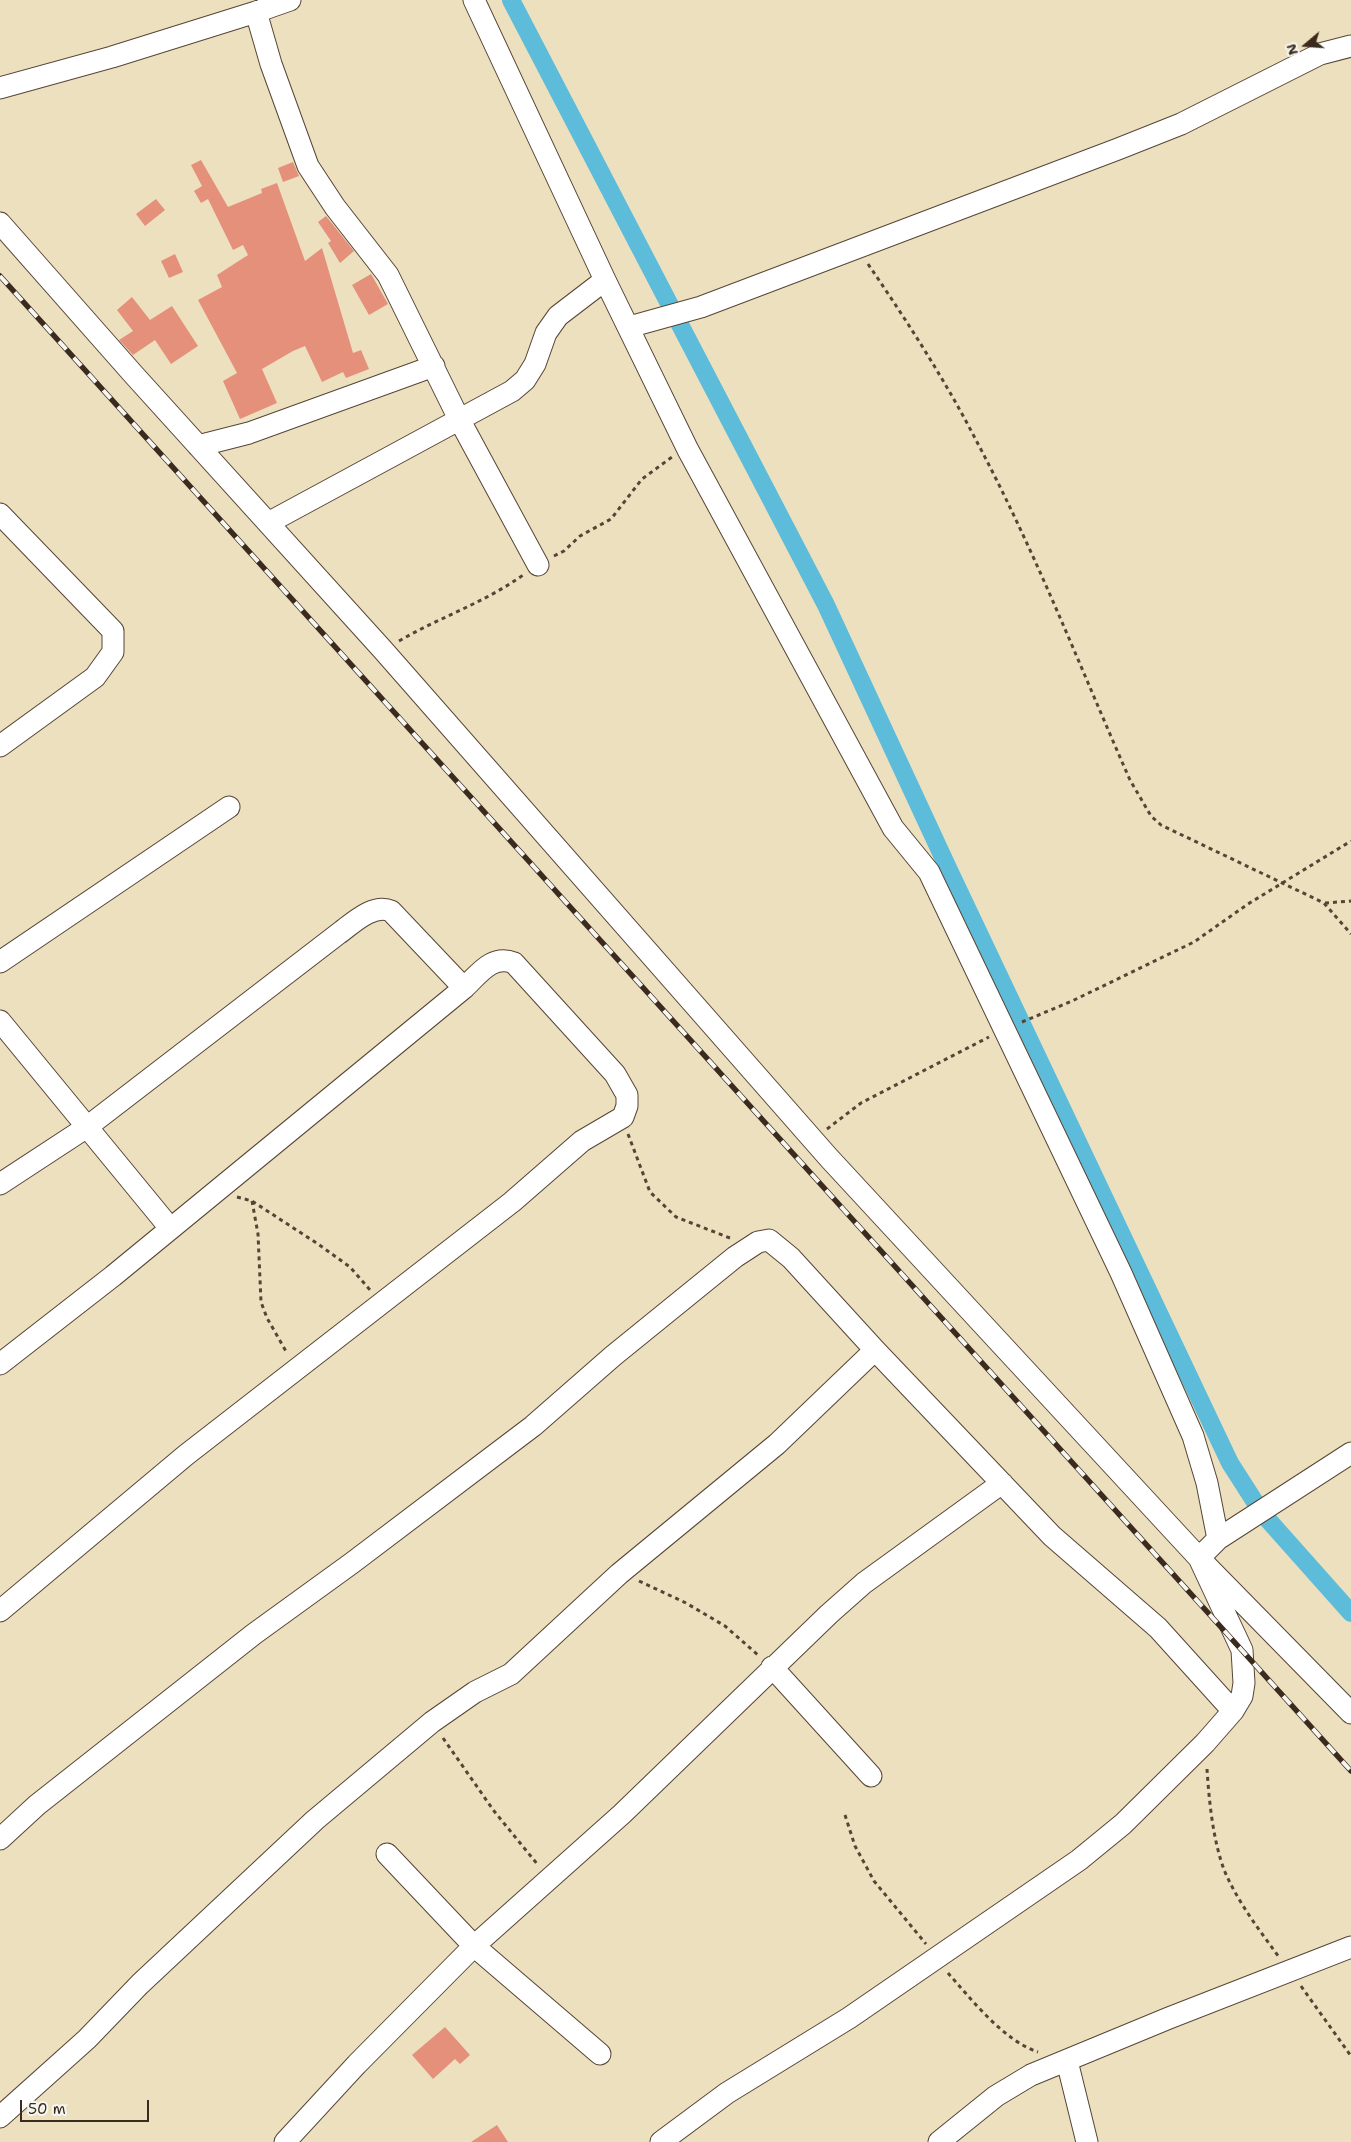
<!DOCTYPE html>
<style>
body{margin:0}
#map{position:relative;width:1351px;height:2142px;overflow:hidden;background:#ede0bf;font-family:"Shantell Sans",sans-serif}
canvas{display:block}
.north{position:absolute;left:1281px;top:20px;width:50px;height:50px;-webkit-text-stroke:4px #f6f6f2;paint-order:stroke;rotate:252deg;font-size:14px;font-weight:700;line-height:20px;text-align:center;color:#3b2a1e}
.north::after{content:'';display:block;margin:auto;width:18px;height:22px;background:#3b2a1e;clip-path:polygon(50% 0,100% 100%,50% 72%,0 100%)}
.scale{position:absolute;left:20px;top:2100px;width:129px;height:22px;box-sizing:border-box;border:2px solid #3b2a1e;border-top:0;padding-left:6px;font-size:15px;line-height:18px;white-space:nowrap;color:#3b2a1e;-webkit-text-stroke:4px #f6f6f2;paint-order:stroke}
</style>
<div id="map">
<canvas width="1351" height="2142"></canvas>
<div class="north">N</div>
<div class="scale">50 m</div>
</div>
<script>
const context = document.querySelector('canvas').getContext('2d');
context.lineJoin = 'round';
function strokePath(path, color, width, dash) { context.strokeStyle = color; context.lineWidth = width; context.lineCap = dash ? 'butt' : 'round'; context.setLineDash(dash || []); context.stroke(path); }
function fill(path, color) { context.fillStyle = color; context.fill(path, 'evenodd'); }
strokePath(new Path2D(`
 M 511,0 L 826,605 L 948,868 L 1230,1463 L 1262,1513 L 1351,1613`), '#5cbcda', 18);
fill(new Path2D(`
 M 201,160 L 228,207 L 262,193 L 261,189 L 277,183 L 305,261 L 322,248 L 353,353 L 361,350 L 369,369 L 346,378 L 343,372 L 322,382 L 305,346 L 293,351 L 262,369 L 277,403 L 240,419 L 223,381 L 237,373 L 198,300 L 222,287 L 217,275 L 248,255 L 243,245 L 233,250 L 208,199 L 201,203 L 194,191 L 202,186 L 191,165 Z
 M 293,162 L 299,176 L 283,182 L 278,168 Z
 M 156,199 L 165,210 L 145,226 L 136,214 Z
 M 326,216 L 354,251 L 340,263 L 328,243 L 331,241 L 318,222 Z
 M 175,254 L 183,272 L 169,278 L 161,261 Z
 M 371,274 L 388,304 L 369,315 L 352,285 Z
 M 132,297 L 150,320 L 172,306 L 198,346 L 171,364 L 155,340 L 133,355 L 119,340 L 133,331 L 117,310 Z
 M 445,2027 L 470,2055 L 460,2064 L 455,2059 L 433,2079 L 412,2055 Z
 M 497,2125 L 508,2142 L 471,2142 Z`), '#e5907b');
const minor = new Path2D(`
 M 268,0 L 270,7 L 256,12 L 271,64 L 308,166 L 335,207 L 388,275 L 459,419 L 538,565
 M 474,0 L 605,280 L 688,450 L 893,828 L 929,872 L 1121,1273 L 1193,1436 L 1207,1483 L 1218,1539 L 1199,1558 L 1242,1650 L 1244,1683 L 1242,1696 L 1233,1711 L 1205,1743 L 1123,1824 L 1079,1860 L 849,2018 L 727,2093 L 661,2142
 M 270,7 L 290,0
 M 0,88 L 112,57 L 256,12
 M 0,223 L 134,375 L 383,650 L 829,1158 L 1199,1558 L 1351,1713
 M 629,327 L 701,307 L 1118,149 L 1181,124 L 1320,54 L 1351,46
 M 198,446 L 249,433 L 434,366
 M 0,514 L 113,631 L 113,652 L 95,677 L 0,746
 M 268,523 L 512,391 L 525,380 L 535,364 L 546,333 L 558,316 L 605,280
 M 0,962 L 229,807
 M 0,1021 L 170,1228
 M 0,1184 L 87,1127 L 338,934 C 352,924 373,903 391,911 L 464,988 C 479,974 492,954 514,963 L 615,1074 L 627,1095 L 627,1106 L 623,1117 L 582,1141 L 512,1202 L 186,1455 L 0,1611
 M 0,1364 L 113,1276 L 464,988
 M 1218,1539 L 1351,1453
 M 772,1667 L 871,1776
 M 0,1839 L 37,1805 L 254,1634 L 352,1563 L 533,1426 L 613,1356 L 735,1257 L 758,1242 L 769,1240 L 791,1258 L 875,1350 L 1052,1536 L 1158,1628 L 1233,1711
 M 387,1854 L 474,1946 L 600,2054
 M 1067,2061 L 1087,2142
 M 0,2117 L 87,2039 L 140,1984 L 315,1820 L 432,1722 L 475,1692 L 511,1674 L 619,1574 L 777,1444 L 875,1350
 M 285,2142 L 357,2064 L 474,1946 L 622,1814 L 829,1614 L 864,1583 L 1002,1483
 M 939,2142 L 996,2096 L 1031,2075 L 1169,2018 L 1351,1947`);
strokePath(minor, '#564536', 23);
strokePath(new Path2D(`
 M 868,264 C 907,321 945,380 977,442 C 1035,551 1080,667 1130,780 L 1151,816 L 1161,825 L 1324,903 L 1351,934
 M 554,556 L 564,551 L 580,536 L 611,519 L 642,479 L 672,457
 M 399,641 C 440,617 484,603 523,575
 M 1325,903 L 1351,901
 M 1022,1022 L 1072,1001 L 1194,942 L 1248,904 L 1351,841
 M 827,1129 L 861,1103 L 989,1037
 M 628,1134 L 650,1192 L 676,1217 L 730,1238
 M 237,1197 L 252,1201 L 318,1244 L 350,1267 L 370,1290
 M 252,1201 L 258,1234 L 261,1302 L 267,1318 L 287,1353
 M 639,1581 L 686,1603 L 725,1626 L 758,1655
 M 443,1738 L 494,1811 L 538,1865
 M 1207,1769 C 1209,1800 1213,1842 1225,1872 C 1238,1902 1259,1930 1279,1957
 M 845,1815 L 855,1846 L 874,1881 L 926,1944
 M 948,1973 C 971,1999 1004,2041 1038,2052
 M 1301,1986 L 1351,2056`), '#564536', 3, [4, 4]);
strokePath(minor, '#fff', 21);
const rail = new Path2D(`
 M 0,276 L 1351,1771`);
strokePath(rail, '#3b2a1e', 5.5);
strokePath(rail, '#f6f6f2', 4, [11]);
</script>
